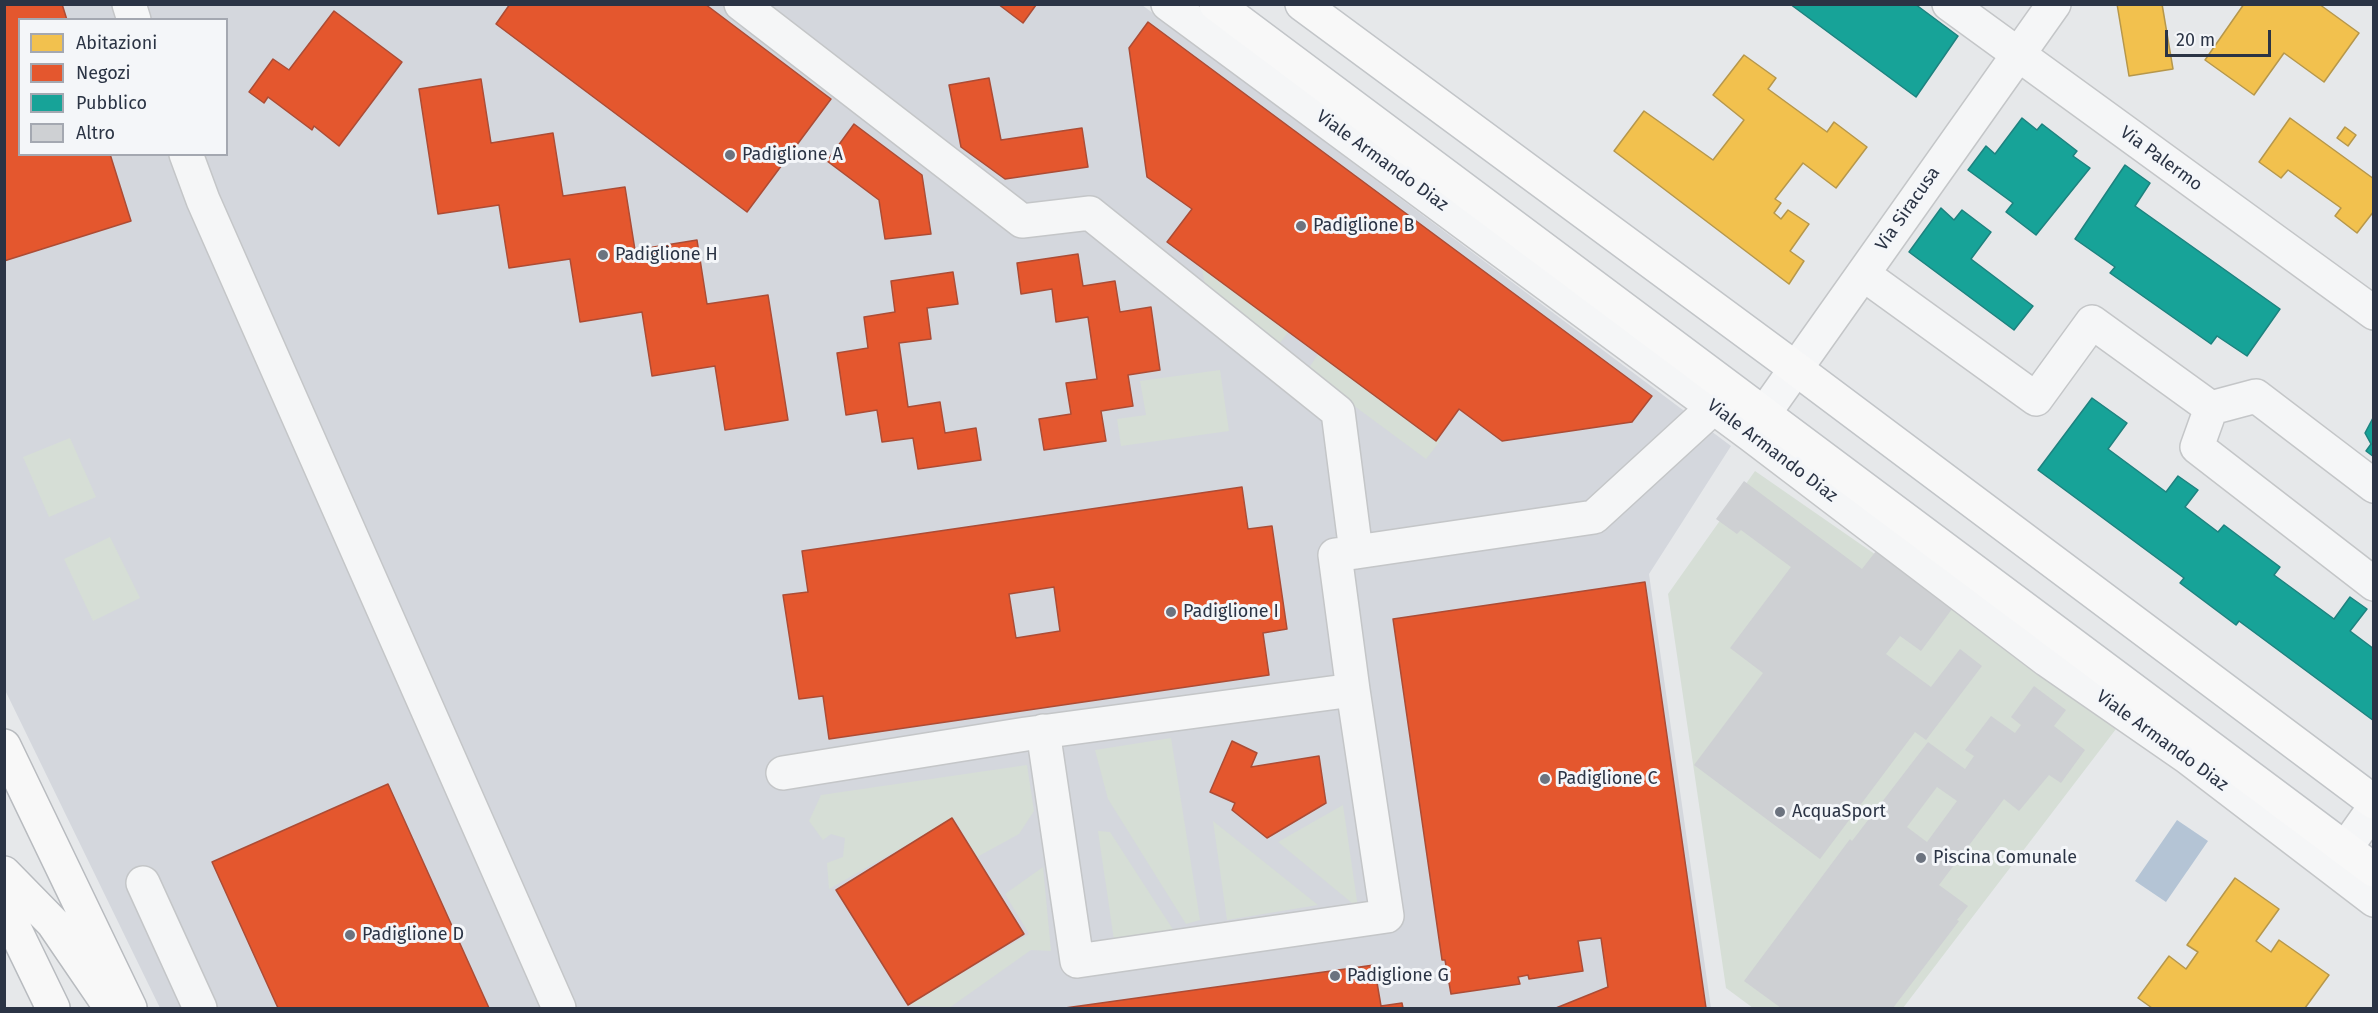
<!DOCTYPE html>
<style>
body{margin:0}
#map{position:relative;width:2378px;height:1013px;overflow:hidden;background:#e6e8ea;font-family:"Fira Sans",sans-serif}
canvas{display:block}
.frame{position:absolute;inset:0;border:6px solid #2b3445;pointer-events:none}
.legend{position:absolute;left:18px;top:18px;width:210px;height:138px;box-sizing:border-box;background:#f4f6f9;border:2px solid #a4a8b1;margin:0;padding:8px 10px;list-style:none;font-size:18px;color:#2b3445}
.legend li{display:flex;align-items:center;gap:12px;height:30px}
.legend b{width:30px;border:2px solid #a4a8b1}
.scale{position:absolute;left:2165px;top:30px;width:106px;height:27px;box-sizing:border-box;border:3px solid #2b3445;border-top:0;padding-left:8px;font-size:18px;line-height:21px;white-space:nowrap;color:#2b3445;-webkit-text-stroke:4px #f4f6f9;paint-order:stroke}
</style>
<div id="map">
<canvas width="2378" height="1013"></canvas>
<div class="frame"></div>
<ul class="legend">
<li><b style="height:16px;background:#f2c14e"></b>Abitazioni</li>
<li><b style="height:16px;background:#e4572e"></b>Negozi</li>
<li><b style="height:16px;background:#17a398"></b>Pubblico</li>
<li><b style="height:16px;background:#ced0d3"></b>Altro</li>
</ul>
<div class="scale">20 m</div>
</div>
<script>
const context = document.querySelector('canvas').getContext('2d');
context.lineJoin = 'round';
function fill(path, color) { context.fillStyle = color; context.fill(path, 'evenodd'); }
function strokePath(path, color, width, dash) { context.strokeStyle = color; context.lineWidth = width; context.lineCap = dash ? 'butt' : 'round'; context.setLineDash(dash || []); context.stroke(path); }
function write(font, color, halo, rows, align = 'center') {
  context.font = font + ' "Fira Sans",sans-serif'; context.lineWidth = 6; context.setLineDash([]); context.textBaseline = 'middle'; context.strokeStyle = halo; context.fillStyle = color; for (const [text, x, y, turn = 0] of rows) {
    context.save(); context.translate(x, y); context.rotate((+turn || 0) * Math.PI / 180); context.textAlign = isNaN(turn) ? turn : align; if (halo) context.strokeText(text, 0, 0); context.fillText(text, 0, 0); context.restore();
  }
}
fill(new Path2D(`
 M 5,5 L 1142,5 L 1731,446 L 1649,574 L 1711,1008 L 160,1008 L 5,690 ZM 20,20 L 226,20 L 226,154 L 20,154 Z`), '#d4d7dd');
fill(new Path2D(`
 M 1201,262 L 1290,330 L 1276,348 L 1207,298 Z
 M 1320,351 L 1441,440 L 1426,459 L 1307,371 Z
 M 1220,370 L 1229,431 L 1121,446 L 1117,419 L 1146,415 L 1140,381 Z
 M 70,438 L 96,497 L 49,517 L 23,457 Z
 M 1755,471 L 1993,636 L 2116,729 L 1903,1008 L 1753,1008 L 1726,988 L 1668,594 Z
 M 110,537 L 140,598 L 93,621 L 64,559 Z
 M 1171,738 L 1200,920 L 1186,924 L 1108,799 L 1095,750 Z
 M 1027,765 L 1034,811 L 1019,834 L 977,857 L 954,818 L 829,889 L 827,863 L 843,857 L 845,838 L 831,834 L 823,840 L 809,821 L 821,795 Z
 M 1343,805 L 1358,908 L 1278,842 Z
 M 1213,821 L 1318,905 L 1227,920 Z
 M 1098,831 L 1110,832 L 1174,931 L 1114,940 Z
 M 1043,867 L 1051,951 L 1031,950 L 949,1008 L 908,1005 L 1029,934 L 1005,894 Z`), '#d6ded6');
fill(new Path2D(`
 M 2177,820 L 2208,841 L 2166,902 L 2135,881 Z`), '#b4c4d5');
const homes = new Path2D(`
 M 2117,4 L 2162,4 L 2173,69 L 2129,76 Z
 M 2244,4 L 2319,4 L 2359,33 L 2324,82 L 2284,53 L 2254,95 L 2205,60 Z
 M 1744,55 L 1776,78 L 1768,89 L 1827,132 L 1834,122 L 1867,147 L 1836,188 L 1803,163 L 1775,199 L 1781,203 L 1774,213 L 1781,219 L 1788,210 L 1809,224 L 1790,251 L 1804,261 L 1789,284 L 1614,151 L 1644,111 L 1713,160 L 1744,120 L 1713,95 Z
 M 2290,118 L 2374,179 L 2374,211 L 2357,233 L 2335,216 L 2341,208 L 2288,170 L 2281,178 L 2259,162 Z
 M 2345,127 L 2356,135 L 2348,146 L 2337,138 Z
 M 2235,878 L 2279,909 L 2256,941 L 2271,952 L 2279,940 L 2329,975 L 2305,1008 L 2152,1008 L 2138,998 L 2169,956 L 2186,969 L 2198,952 L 2187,945 Z`);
fill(homes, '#f2c14e');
strokePath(homes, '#b6974b', 1.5);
const shops = new Path2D(`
 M 4,4 L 62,4 L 67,20 L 20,20 L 20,154 L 110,154 L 131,221 L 4,261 Z
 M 510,4 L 705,4 L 831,99 L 747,212 L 496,24 Z
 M 998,4 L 1035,4 L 1036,5 L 1023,23 Z
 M 334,11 L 402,62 L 339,146 L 314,126 L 312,130 L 268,97 L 264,103 L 249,92 L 273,59 L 289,70 Z
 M 1148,22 L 1652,396 L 1632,422 L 1502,441 L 1459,409 L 1436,441 L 1167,242 L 1192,209 L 1147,177 L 1129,48 Z
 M 989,78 L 1001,140 L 1082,128 L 1088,167 L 1005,179 L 961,147 L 949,85 Z
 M 481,79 L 491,143 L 553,133 L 563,196 L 625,187 L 635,250 L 697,240 L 707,304 L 768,295 L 788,420 L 725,430 L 715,366 L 652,376 L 642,312 L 580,322 L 570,259 L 509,268 L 499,205 L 438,214 L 419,89 Z
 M 854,124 L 922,175 L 931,234 L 885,239 L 879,200 L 827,161 Z
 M 1078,254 L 1083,286 L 1115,281 L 1120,312 L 1151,307 L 1160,370 L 1128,375 L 1133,406 L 1101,411 L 1106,441 L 1044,450 L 1039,419 L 1071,414 L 1066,383 L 1097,379 L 1088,317 L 1056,322 L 1052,289 L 1021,294 L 1017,263 Z
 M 953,272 L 958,304 L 927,308 L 931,339 L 899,343 L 908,407 L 940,402 L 945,433 L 976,428 L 981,460 L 918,469 L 913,438 L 882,442 L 877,410 L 846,415 L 837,353 L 868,348 L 864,317 L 895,312 L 891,281 Z
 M 1242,487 L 1248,529 L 1272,526 L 1287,629 L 1263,633 L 1269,675 L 829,739 L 823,696 L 799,699 L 783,595 L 808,592 L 802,551 ZM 1054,587 L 1060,631 L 1016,638 L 1009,594 Z
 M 1645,582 L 1706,1008 L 1556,1008 L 1608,987 L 1601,938 L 1578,941 L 1583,971 L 1529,979 L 1528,975 L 1518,977 L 1520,984 L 1451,994 L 1445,960 L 1442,960 L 1393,619 Z
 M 1232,741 L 1257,753 L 1251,767 L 1319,756 L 1326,803 L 1267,838 L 1232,810 L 1235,803 L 1210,792 Z
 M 388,784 L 489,1008 L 278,1008 L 212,862 Z
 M 952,818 L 1024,934 L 908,1005 L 836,890 Z
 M 1374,965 L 1381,1006 L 1402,1003 L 1403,1008 L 1065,1008 Z`);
fill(shops, '#e4572e');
strokePath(shops, '#ac4c35', 1.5);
const public = new Path2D(`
 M 1790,4 L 1915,4 L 1958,36 L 1916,97 Z
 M 2022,118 L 2037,130 L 2042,124 L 2077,151 L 2073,156 L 2090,168 L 2036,235 L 2006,212 L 2013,203 L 1968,170 L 1986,146 L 1995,154 Z
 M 2125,165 L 2150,183 L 2135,206 L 2280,309 L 2247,356 L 2217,336 L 2211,344 L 2110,273 L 2115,267 L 2075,239 Z
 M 1941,208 L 1954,220 L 1962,210 L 1991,232 L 1971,259 L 2033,306 L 2014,330 L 1909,252 Z
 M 2092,398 L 2127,423 L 2108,449 L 2166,492 L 2178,476 L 2198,490 L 2185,507 L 2218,532 L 2224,525 L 2280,567 L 2274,575 L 2334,619 L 2350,597 L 2367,609 L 2350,631 L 2374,649 L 2374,721 L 2239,621 L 2236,625 L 2180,583 L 2184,578 L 2038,470 Z
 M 2374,416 L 2374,457 L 2366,451 L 2371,444 L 2365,433 Z`);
fill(public, '#17a398');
strokePath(public, '#1d827f', 1.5);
fill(new Path2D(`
 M 1744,481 L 1862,569 L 1876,551 L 1952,609 L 1921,651 L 1900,636 L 1886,654 L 1931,687 L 1960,649 L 1982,666 L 1926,740 L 1915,732 L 1820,859 L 1694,765 L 1763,673 L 1730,648 L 1791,567 L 1741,530 L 1737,534 L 1716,519 Z
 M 2034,686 L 2066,710 L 2054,726 L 2085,750 L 2061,783 L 2049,775 L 2019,811 L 2004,799 L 1939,885 L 1968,906 L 1957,920 L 1959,921 L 1893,1008 L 1781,1008 L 1744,981 L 1850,839 L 1852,841 L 1928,742 L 1965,769 L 1974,756 L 1965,750 L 1991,716 L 2015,733 L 2021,725 L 2011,717 ZM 1937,787 L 1957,801 L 1927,842 L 1907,827 Z`), '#ced0d3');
const minor = new Path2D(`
 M 129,4 L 134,20
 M 741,4 L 1022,221 L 1090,213 L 1338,412 L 1356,552 L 1335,555 L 1353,690 L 1026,734 L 783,773
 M 1168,4 L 1751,435 L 2047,660 L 2187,757 L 2374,900
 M 1949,4 L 2374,313
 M 186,154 L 203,200 L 559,1008
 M 1863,274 L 2036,399 L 2092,322 L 2211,408
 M 2211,408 L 2197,447 L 2374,584
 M 2211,408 L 2256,396 L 2374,486
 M 1763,415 L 2054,4
 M 1356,552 L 1594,517 L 1714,407
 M 1043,731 L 1077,961 L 1387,916 L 1353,690
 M 2345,849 L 2374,808
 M 143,883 L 200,1008`);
const major = new Path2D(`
 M 1216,4 L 2374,870
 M 1302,4 L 1795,368 L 2374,802`);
const highway = new Path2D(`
 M 4,746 L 130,1008
 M 4,873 L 53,923 L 111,1008
 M 4,907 L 53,1008`);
strokePath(minor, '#c4c6c8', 36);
strokePath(major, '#c2c5c8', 36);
strokePath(highway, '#b8bbbf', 36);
strokePath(minor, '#f5f6f7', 33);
strokePath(major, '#f8f8f8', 33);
strokePath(highway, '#f8f8f8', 33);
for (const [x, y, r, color] of [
 [730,155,6,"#6c737f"],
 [1301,226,6,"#6c737f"],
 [603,255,6,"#6c737f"],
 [1171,612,6,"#6c737f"],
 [1545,779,6,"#6c737f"],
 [1780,812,6,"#6c737f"],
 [1921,858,6,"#6c737f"],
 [350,935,6,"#6c737f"],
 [1335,976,6,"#6c737f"]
]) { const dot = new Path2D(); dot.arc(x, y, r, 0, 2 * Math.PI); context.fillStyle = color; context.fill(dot); strokePath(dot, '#f4f6f9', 2); }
write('18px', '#2b3445', '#f4f6f9', [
 ["Padiglione A",742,155],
 ["Padiglione B",1313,226],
 ["Padiglione H",615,255],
 ["Padiglione I",1183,612],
 ["Padiglione C",1557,779],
 ["AcquaSport",1792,812],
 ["Piscina Comunale",1933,858],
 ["Padiglione D",362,935],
 ["Padiglione G",1347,976]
], 'left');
write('18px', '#2b3445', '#f4f6f9', [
 ["Via Palermo",2161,159,36],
 ["Viale Armando Diaz",1382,161,36],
 ["Via Siracusa",1908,209,-55],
 ["Viale Armando Diaz",1772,451,37],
 ["Viale Armando Diaz",2162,741,36]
]);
</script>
